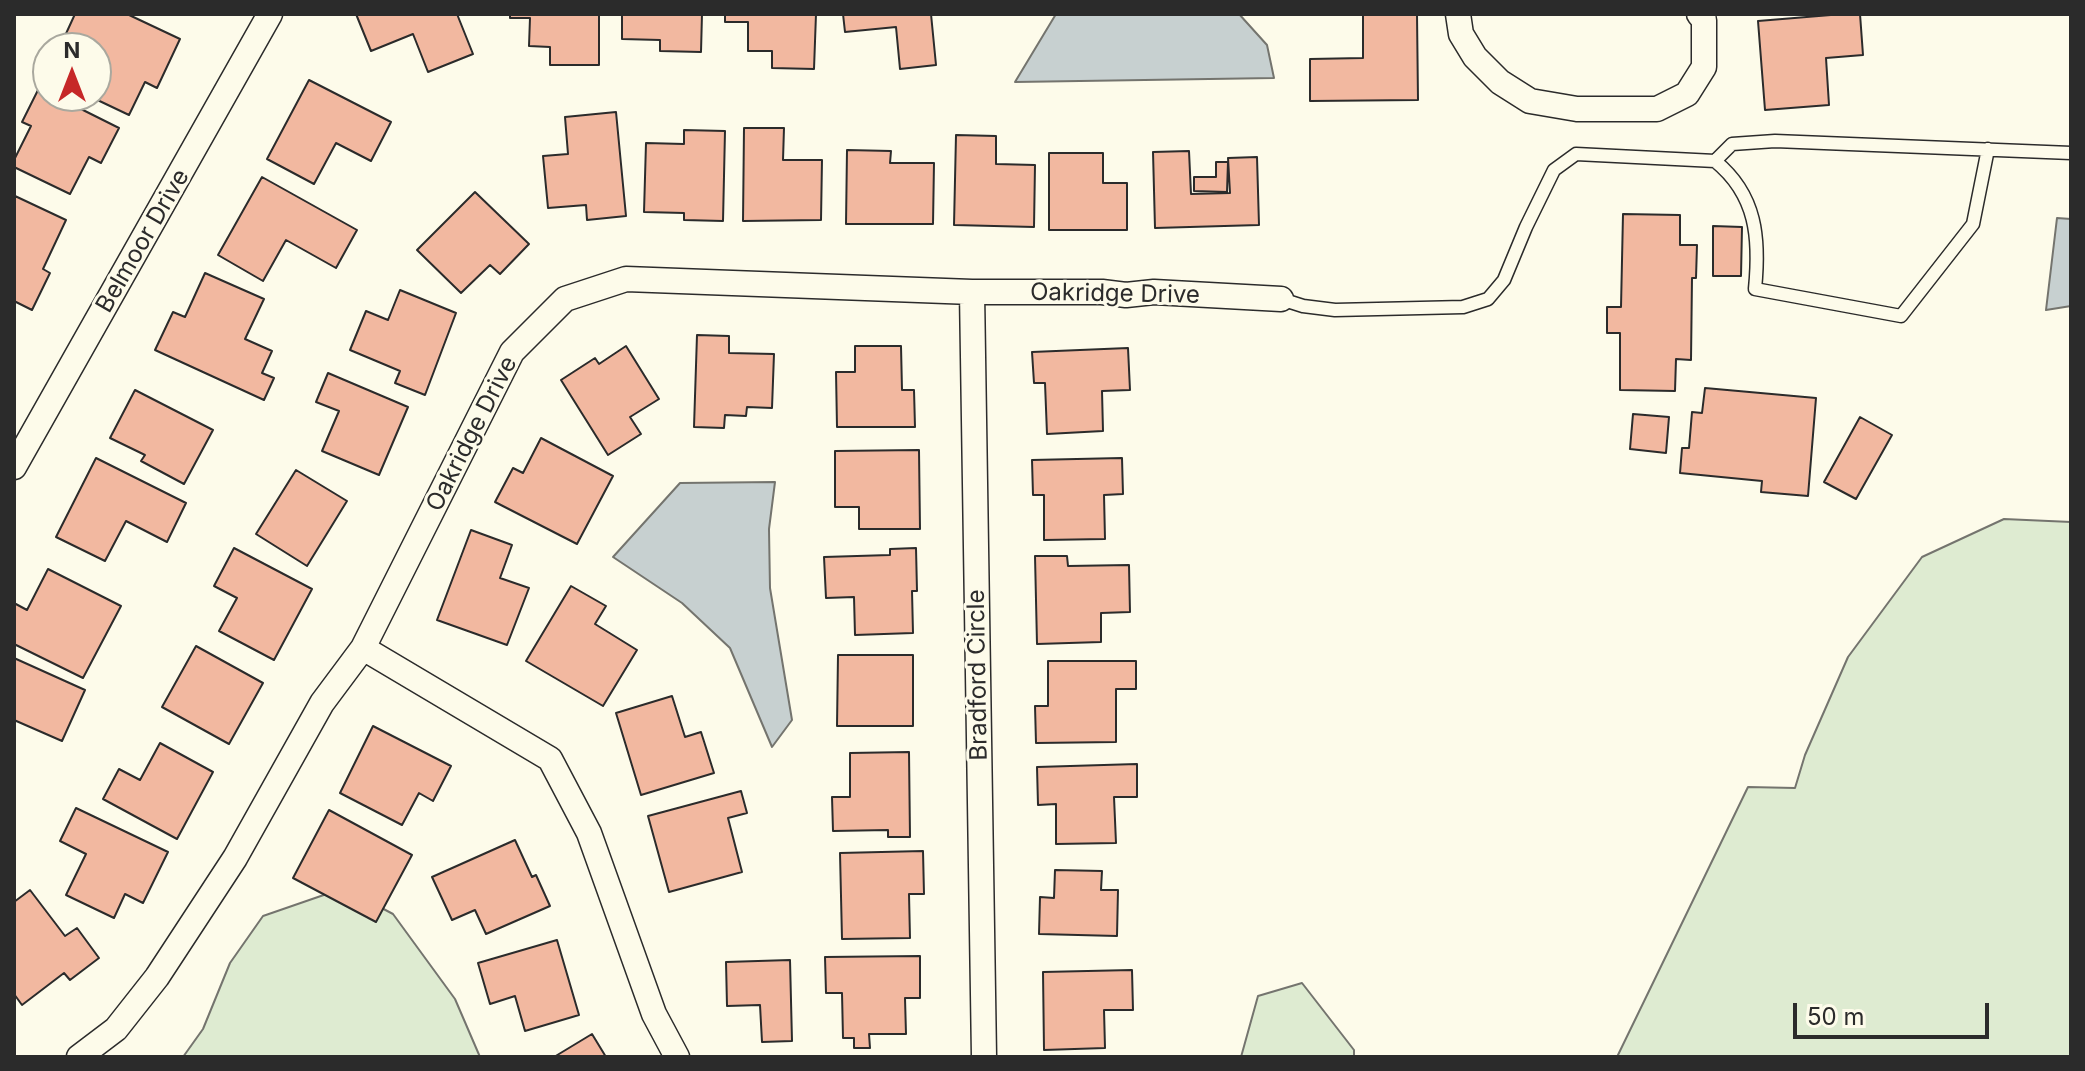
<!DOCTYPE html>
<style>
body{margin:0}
#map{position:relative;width:2085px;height:1071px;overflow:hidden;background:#fdfbea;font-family:Inter,sans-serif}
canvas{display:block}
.frame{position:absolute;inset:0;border:16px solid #2b2b2b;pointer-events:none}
.north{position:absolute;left:32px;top:32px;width:80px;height:80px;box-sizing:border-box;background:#fdfbea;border:2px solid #a9a89e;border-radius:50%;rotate:0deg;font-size:22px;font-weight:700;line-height:32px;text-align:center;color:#2b2b2b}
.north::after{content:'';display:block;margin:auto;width:28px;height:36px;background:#c62828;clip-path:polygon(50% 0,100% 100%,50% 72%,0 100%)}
.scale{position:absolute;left:1793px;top:1003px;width:196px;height:36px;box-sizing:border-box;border:4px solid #2b2b2b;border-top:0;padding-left:10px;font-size:24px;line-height:28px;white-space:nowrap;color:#2b2b2b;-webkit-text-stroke:6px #fdfbea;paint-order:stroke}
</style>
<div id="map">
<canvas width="2085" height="1071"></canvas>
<div class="frame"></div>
<div class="north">N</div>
<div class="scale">50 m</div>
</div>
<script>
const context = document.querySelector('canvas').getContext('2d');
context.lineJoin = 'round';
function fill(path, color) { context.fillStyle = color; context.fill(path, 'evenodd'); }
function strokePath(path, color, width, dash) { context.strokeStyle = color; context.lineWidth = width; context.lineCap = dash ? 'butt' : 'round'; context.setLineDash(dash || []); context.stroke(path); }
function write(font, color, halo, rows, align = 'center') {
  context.font = font + ' Inter,sans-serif'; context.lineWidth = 6; context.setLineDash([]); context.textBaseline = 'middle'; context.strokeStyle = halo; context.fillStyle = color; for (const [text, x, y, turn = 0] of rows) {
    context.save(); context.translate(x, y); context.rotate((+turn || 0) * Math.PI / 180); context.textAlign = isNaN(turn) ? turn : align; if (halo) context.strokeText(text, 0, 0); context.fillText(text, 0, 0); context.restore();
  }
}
const green = new Path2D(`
 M 2004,519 L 2071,522 L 2071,1057 L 1617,1057 L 1748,787 L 1795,788 L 1805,755 L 1848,657 L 1922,557 Z
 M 344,888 L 393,914 L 455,999 L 480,1057 L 183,1057 L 203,1029 L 230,963 L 263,916 Z
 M 1302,983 L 1354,1050 L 1354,1057 L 1241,1057 L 1258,996 Z`);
fill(green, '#deebd1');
strokePath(green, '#74746e', 2);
const water = new Path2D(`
 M 1056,14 L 1239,14 L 1267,45 L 1274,78 L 1015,82 Z
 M 2057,218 L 2071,219 L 2071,306 L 2046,310 Z
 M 775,482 L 769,529 L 770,588 L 792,720 L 772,747 L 730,648 L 682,603 L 613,557 L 680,483 Z`);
fill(water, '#c7d0d0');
strokePath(water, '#74746e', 2);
const building = new Path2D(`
 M 75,14 L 127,14 L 180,39 L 157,88 L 145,82 L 129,115 L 89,96 L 96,96 L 96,62 L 99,55 L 96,53 L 96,48 L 85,48 L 64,38 Z
 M 356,14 L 457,14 L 473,54 L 428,72 L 413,34 L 371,51 Z
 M 510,14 L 599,14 L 599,65 L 550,65 L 550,47 L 529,46 L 530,18 L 510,18 Z
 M 622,14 L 702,14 L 701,52 L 660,51 L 660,40 L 622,39 Z
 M 725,14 L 816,14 L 814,69 L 772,68 L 772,51 L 748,51 L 748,22 L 725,22 Z
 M 843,14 L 931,14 L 936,65 L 900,69 L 896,27 L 845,32 Z
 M 1363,14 L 1417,14 L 1418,100 L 1310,101 L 1310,59 L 1363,58 Z
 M 1843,14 L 1860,14 L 1863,55 L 1826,58 L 1829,105 L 1765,110 L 1758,21 Z
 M 309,80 L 391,122 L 371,161 L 336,143 L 314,184 L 267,159 Z
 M 39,88 L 48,93 L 48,96 L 55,96 L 119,128 L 101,163 L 89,157 L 70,194 L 14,167 L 14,160 L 31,126 L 22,122 Z
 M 616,112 L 626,216 L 587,220 L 586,205 L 548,208 L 543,156 L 568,154 L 565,117 Z
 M 744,128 L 784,128 L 783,160 L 822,160 L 821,220 L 743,221 Z
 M 684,130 L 725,131 L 723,221 L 684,220 L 684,213 L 644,212 L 646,143 L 684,144 Z
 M 956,135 L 996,136 L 996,164 L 1035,165 L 1034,227 L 954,225 Z
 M 847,150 L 891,151 L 890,163 L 934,163 L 933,224 L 846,224 Z
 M 1189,151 L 1191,194 L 1230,193 L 1228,158 L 1257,157 L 1259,225 L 1155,228 L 1153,152 Z
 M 1049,153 L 1103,153 L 1103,183 L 1127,183 L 1127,230 L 1049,230 Z
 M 1216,162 L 1228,162 L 1227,192 L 1194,191 L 1194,177 L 1216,177 Z
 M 262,177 L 357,230 L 336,268 L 286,240 L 263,281 L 218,255 Z
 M 475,192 L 529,244 L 500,274 L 490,265 L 461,293 L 417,250 Z
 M 15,196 L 66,220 L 43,269 L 50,273 L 32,310 L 14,301 Z
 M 1623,214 L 1680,215 L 1680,245 L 1697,245 L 1696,278 L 1692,278 L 1691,360 L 1676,359 L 1675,391 L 1620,390 L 1620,333 L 1607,333 L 1607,307 L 1621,307 Z
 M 1713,226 L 1742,227 L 1741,276 L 1713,276 Z
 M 205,273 L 264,299 L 245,339 L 272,351 L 262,373 L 274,378 L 264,400 L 155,350 L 173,312 L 185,317 Z
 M 400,290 L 456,313 L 425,395 L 395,383 L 400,371 L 350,350 L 366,311 L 388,320 Z
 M 697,335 L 729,336 L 729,353 L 774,354 L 772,408 L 747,407 L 746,416 L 725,415 L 724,428 L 694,427 Z
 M 626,346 L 659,399 L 630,417 L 641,434 L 608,455 L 561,380 L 595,358 L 599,364 Z
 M 855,346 L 901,346 L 902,390 L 914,390 L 915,427 L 837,427 L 836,372 L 855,372 Z
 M 1128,348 L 1130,390 L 1102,391 L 1103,431 L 1047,434 L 1045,383 L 1034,383 L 1032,352 Z
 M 328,373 L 408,407 L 379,475 L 322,451 L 339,411 L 316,402 Z
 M 1705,388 L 1816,398 L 1808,496 L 1761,492 L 1762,481 L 1680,473 L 1682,448 L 1689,448 L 1692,412 L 1702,413 Z
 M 135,390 L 213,430 L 184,484 L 141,461 L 145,455 L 110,438 Z
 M 1633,414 L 1669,417 L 1666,453 L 1630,449 Z
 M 1860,417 L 1892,435 L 1856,499 L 1824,482 Z
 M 541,438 L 613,476 L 577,544 L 495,502 L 513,468 L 523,473 Z
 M 919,450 L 920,529 L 859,529 L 859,507 L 835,507 L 835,451 Z
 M 96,458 L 186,503 L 167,542 L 126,521 L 105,561 L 56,537 Z
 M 1122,458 L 1123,494 L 1104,495 L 1105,539 L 1044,540 L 1044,495 L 1033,495 L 1032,460 Z
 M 296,470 L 347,501 L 307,566 L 256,534 Z
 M 471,530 L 512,545 L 500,578 L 529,588 L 507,645 L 437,620 Z
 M 234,548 L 312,589 L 274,660 L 219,631 L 237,598 L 214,586 Z
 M 916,548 L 917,591 L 912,591 L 913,633 L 855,635 L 854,597 L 826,598 L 824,557 L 890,555 L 890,549 Z
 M 1035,556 L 1067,556 L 1068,566 L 1129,565 L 1130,612 L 1101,613 L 1101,642 L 1037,644 Z
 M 48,569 L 121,606 L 83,678 L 14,644 L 14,603 L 27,610 Z
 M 571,586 L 606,606 L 595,624 L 637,650 L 603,706 L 526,661 Z
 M 196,646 L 263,683 L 229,744 L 162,707 Z
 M 838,655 L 913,655 L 913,726 L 837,726 Z
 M 14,658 L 85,690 L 62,741 L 14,720 Z
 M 1048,661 L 1136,661 L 1136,689 L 1116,689 L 1116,742 L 1036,743 L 1035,706 L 1048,706 Z
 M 672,696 L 685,737 L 701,732 L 714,773 L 641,795 L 616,713 Z
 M 373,726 L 451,766 L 433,801 L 419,793 L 402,825 L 340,793 Z
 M 160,743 L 213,772 L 177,839 L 103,799 L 119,769 L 140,780 Z
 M 909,752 L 910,837 L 888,837 L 888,830 L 833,831 L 832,797 L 850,797 L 850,753 Z
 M 1137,764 L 1137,797 L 1114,797 L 1116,843 L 1056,844 L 1056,804 L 1038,805 L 1037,767 Z
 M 741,791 L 747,813 L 728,818 L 742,872 L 669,892 L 648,816 Z
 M 76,808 L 168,852 L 143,903 L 125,894 L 114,918 L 66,895 L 86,854 L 60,841 Z
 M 329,810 L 412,855 L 376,922 L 293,878 Z
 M 515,840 L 532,877 L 536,875 L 550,906 L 486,934 L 475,910 L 452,920 L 432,877 Z
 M 923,851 L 924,894 L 909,894 L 910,938 L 842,939 L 840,853 Z
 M 1055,870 L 1102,871 L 1101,890 L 1118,890 L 1117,936 L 1039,934 L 1040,897 L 1054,898 Z
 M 30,890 L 65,936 L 77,928 L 99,958 L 70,980 L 64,973 L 22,1005 L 14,994 L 14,902 Z
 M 557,940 L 579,1015 L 525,1031 L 515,996 L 490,1004 L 478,963 Z
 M 920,956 L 920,998 L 905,998 L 906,1034 L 869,1034 L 870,1048 L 854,1048 L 854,1038 L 843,1038 L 842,993 L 826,993 L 825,957 Z
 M 790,960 L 792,1041 L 762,1042 L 760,1005 L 727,1006 L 726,962 Z
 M 1132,970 L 1133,1010 L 1104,1010 L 1105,1048 L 1044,1050 L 1043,972 Z
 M 592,1034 L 606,1057 L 554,1057 Z`);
fill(building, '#f2b8a0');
strokePath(building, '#2b2b2b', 2);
const lane = new Path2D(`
 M 1715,161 L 1732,144 L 1775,141 L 2071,153
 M 1281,299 L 1303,306 L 1335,310 L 1463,307 L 1488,299 L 1504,280 L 1526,227 L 1554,170 L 1576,154 L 1715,161 C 1757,195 1760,239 1755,289 L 1901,316 L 1973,224 L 1988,149`);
const street = new Path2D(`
 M 1458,14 L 1461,34 L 1475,57 L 1500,82 L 1530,101 L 1577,109 L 1657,109 L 1687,94 L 1704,67 L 1704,20 L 1699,14
 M 972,292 L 984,1057
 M 14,467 L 270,14
 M 363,648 L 550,759 L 589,833 L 654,1014 L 677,1057
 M 79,1057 L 116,1029 L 157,977 L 235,858 L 322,703 L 363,648 L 512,352 L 565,299 L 626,279 L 972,292 L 1102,292 L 1126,295 L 1154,292 L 1281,299`);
strokePath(lane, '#2b2b2b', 15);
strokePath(street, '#2b2b2b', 27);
strokePath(lane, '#fdfbea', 12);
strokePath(street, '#fdfbea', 24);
write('24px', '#2b2b2b', '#fdfbea', [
 ["Belmoor Drive",143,241,-60],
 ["Oakridge Drive",1115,294,1],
 ["Oakridge Drive",472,434,-63],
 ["Bradford Circle",978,675,-91]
]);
</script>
